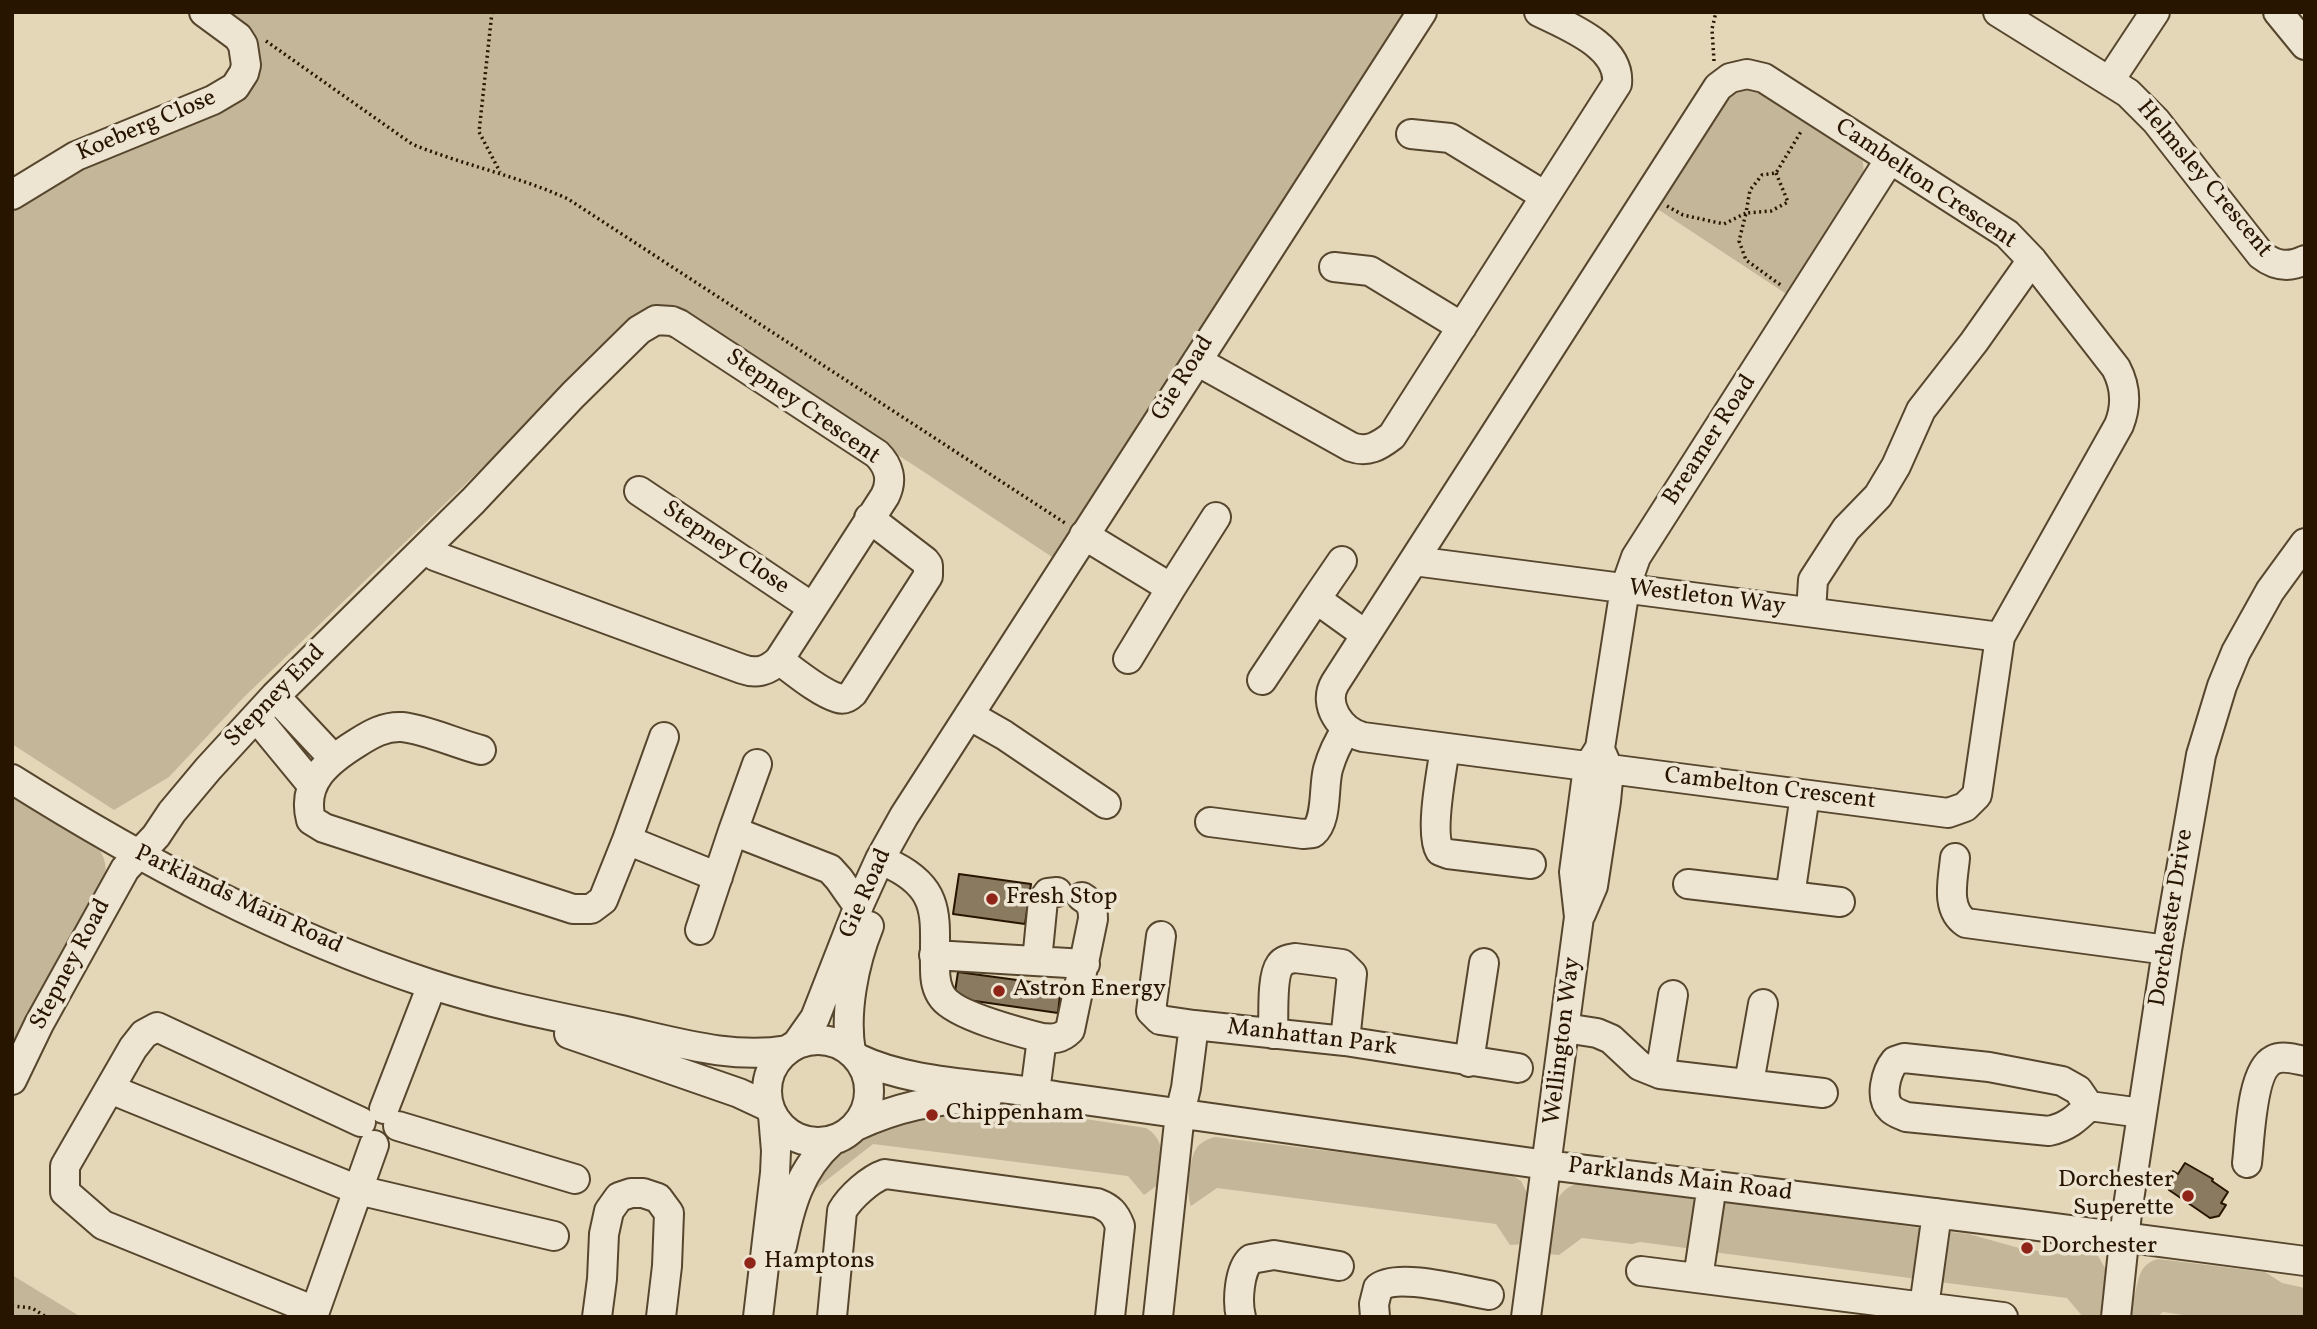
<!DOCTYPE html>
<style>
body{margin:0}
#map{position:relative;width:2317px;height:1329px;overflow:hidden;background:#e4d7b8;font-family:Vollkorn,serif}
canvas{display:block}
.frame{position:absolute;inset:0;border:14px solid #281500;pointer-events:none}
</style>
<div id="map">
<canvas width="2317" height="1329"></canvas>
<div class="frame"></div>
</div>
<script>
const context = document.querySelector('canvas').getContext('2d');
context.lineJoin = 'round';
function fill(path, color) { context.fillStyle = color; context.fill(path, 'evenodd'); }
function strokePath(path, color, width, dash) { context.strokeStyle = color; context.lineWidth = width; context.lineCap = dash ? 'butt' : 'round'; context.setLineDash(dash || []); context.stroke(path); }
function write(font, color, halo, rows, align = 'center') {
  context.font = font + ' Vollkorn,serif'; context.lineWidth = 7; context.setLineDash([]); context.textBaseline = 'middle'; context.strokeStyle = halo; context.fillStyle = color; for (const [text, x, y, turn = 0] of rows) {
    context.save(); context.translate(x, y); context.rotate((+turn || 0) * Math.PI / 180); context.textAlign = isNaN(turn) ? turn : align; if (halo) context.strokeText(text, 0, 0); context.fillText(text, 0, 0); context.restore();
  }
}
fill(new Path2D(`
 M 220,12 L 1414,12 L 1055,559 L 918,468 L 677,313 L 635,321 L 243,698 L 169,777 L 114,810 L 12,744 L 12,205 L 86,158 L 245,92 Z
 M 1751,83 L 1862,154 L 1865,183 L 1791,297 L 1653,206 L 1726,95 Z
 M 12,792 L 96,845 C 105,856 107,866 105,879 L 12,1058 Z
 M 989,1109 L 1038,1112 L 1146,1128 C 1168,1141 1161,1163 1159,1184 L 1144,1195 L 1128,1176 L 873,1144 L 813,1191 C 826,1129 937,1115 989,1109 Z
 M 1215,1137 L 1509,1173 L 1521,1181 L 1528,1195 L 1531,1195 L 1525,1244 L 1510,1245 L 1496,1224 L 1217,1188 L 1191,1206 C 1186,1195 1189,1159 1196,1149 C 1200,1142 1208,1139 1215,1137 Z
 M 1584,1183 L 1693,1198 L 1699,1207 L 1693,1249 L 1640,1242 L 1632,1244 L 1582,1238 L 1559,1255 L 1549,1254 C 1552,1227 1548,1185 1584,1183 Z
 M 1726,1201 L 1920,1228 L 1923,1239 L 1917,1279 L 1713,1252 L 1718,1210 Z
 M 1951,1232 L 1969,1234 L 2019,1248 L 2066,1255 L 2093,1253 L 2098,1256 L 2108,1273 L 2100,1317 L 2083,1317 L 2067,1298 L 1939,1282 L 1945,1238 Z
 M 2158,1259 L 2265,1272 L 2282,1283 L 2305,1288 L 2305,1317 L 2196,1317 L 2163,1312 L 2157,1317 L 2130,1317 C 2131,1307 2134,1298 2136,1289 C 2140,1274 2141,1264 2158,1259 Z
 M 12,1275 L 81,1317 L 12,1317 Z`), '#c4b699');
const building = new Path2D(`
 M 959,874 L 1031,884 L 1025,924 L 953,914 Z
 M 958,972 L 1061,986 L 1058,1013 L 954,998 Z
 M 2185,1163 L 2213,1179 L 2212,1181 L 2228,1192 L 2221,1203 L 2226,1205 L 2219,1216 L 2210,1218 L 2169,1190 L 2166,1183 L 2173,1171 L 2178,1174 Z`);
fill(building, '#8a7a60');
strokePath(building, '#281500', 2);
const minor = new Path2D(`
 M 1998,12 L 2128,93 L 2156,121 L 2261,255 C 2275,266 2289,268 2305,260
 M 2278,12 L 2305,45
 M 1747,74 L 1764,78 L 2007,234 L 2032,260 L 2116,368 C 2126,387 2127,405 2119,425 L 2000,637 L 1977,795 L 1965,807 L 1948,813 L 1363,737 C 1341,731 1322,705 1335,683 L 1718,87 L 1730,78 Z
 M 2110,80 L 2155,12
 M 1411,134 L 1450,138 L 1545,196
 M 12,195 L 76,156 L 213,100 L 235,87 L 244,73 L 246,65 L 243,45 L 238,37 L 204,12
 M 1334,267 L 1370,271 L 1462,327
 M 1197,361 L 1351,447 C 1368,453 1379,446 1392,436 L 1617,84 C 1621,46 1567,26 1539,12
 M 639,491 L 812,607
 M 1084,535 L 1171,588 L 1128,659
 M 1414,561 L 2000,637
 M 1171,588 L 1216,517
 M 1316,599 L 1342,561
 M 1811,612 L 1813,580 L 1846,529 L 1878,496 L 1896,466 L 1921,410 L 1974,342 L 2032,260
 M 779,660 C 794,671 820,693 838,698 C 844,700 849,697 853,693 L 928,576 L 928,565 L 925,561 L 869,518
 M 1262,680 L 1316,599 L 1366,635
 M 275,696 L 333,758
 M 969,715 L 1004,735 L 1106,804
 M 256,717 L 312,785
 M 1445,748 C 1442,770 1429,833 1440,851 L 1448,854 L 1531,864
 M 481,750 C 458,744 424,729 402,727 C 385,726 371,734 357,743 C 328,761 301,782 311,820 L 324,828 L 573,909 L 591,909 L 603,900 L 627,840 L 718,877
 M 757,764 L 733,831 L 830,869 L 839,879 L 858,906
 M 12,779 C 144,862 281,935 430,984 C 491,1004 553,1016 616,1029 C 673,1041 730,1060 788,1050
 M 1210,822 L 1303,834 L 1313,833 C 1328,820 1323,788 1328,769 C 1332,755 1338,742 1346,730
 M 627,840 L 664,737
 M 1955,858 C 1953,880 1945,909 1966,923 L 2167,950
 M 894,866 C 943,891 934,920 935,968 C 935,979 936,989 943,998 C 957,1016 1019,1032 1042,1038 C 1054,1039 1061,1039 1070,1030 L 1093,919 C 1093,908 1091,902 1082,897
 M 1688,884 L 1790,896 L 1805,795
 M 1790,896 L 1840,902
 M 1581,914 L 1593,886 L 1606,801 L 1609,770 L 1602,754
 M 700,930 L 733,831
 M 1161,936 L 1151,1011 L 1160,1020 L 1194,1025
 M 934,955 L 1085,964
 M 1037,961 L 1043,900 L 1048,893 L 1057,892
 M 1565,1028 L 1597,1033 L 1611,1039 L 1640,1066 L 1660,1074 L 1823,1093
 M 569,1034 L 739,1093 L 769,1107
 M 1273,1034 C 1274,1018 1271,977 1280,965 C 1283,960 1289,959 1295,958 L 1342,964 L 1352,974 L 1345,1041
 M767 1091a51 51 0 1 1 102 0a51 51 0 1 1-102 0Z
 M 796,1045 L 815,1018 L 860,903 L 880,859 L 904,816 L 1422,12
 M 851,1052 C 844,1013 854,963 869,926
 M 857,1058 C 915,1086 992,1083 1055,1096 L 1547,1165 L 2031,1225 L 2305,1261
 M 1469,1062 L 1484,963
 M 1660,1074 L 1673,995
 M 12,1080 L 39,1024 L 125,869 L 156,836 L 172,812 L 208,769 L 275,696 L 473,501 L 573,395 L 639,330 L 656,320 L 672,321 L 679,324 L 877,454 C 889,466 893,480 885,496 L 779,660 C 768,671 756,674 742,669 L 435,556 L 425,549
 M 1749,1083 L 1763,1004
 M 110,1089 L 358,1190 L 554,1236
 M 1034,1100 L 1042,1038
 M 2089,1106 L 2078,1090 L 2062,1081 L 1989,1067 L 1904,1058 L 1895,1061 C 1886,1072 1879,1098 1891,1109 C 1895,1113 1902,1115 1906,1117 L 2049,1131 C 2067,1127 2076,1119 2089,1106 L 2142,1113
 M 384,1109 L 432,985
 M 361,1122 L 157,1027 L 144,1034 L 133,1048 L 65,1166 L 65,1192 L 103,1225 L 315,1311 L 374,1145
 M 398,1126 L 575,1179
 M 856,1126 C 897,1107 942,1097 987,1099
 M 2247,1163 C 2250,1139 2251,1071 2273,1060 C 2282,1055 2295,1059 2305,1061
 M 782,1246 C 790,1206 800,1169 832,1141
 M 1641,1271 L 2003,1317
 M 1698,1278 L 1712,1185
 M 1924,1307 L 1937,1213
 M 597,1317 L 602,1279 L 604,1234 L 609,1211 L 619,1197 L 631,1193 L 643,1193 L 658,1198 L 669,1213 L 667,1266 L 661,1317
 M 758,1317 L 775,1173 L 776,1151 L 773,1115
 M 832,1317 L 842,1211 C 850,1197 870,1179 885,1174 L 1097,1203 C 1110,1208 1115,1213 1120,1226 L 1110,1317
 M 1158,1317 L 1180,1113 L 1186,1088 L 1194,1025 L 1345,1041 L 1518,1068
 M 1241,1317 C 1237,1302 1239,1269 1251,1259 L 1274,1255 L 1339,1266
 M 1375,1317 L 1374,1304 L 1378,1288 C 1397,1272 1465,1291 1489,1295
 M 1526,1317 L 1579,917 L 1574,872 L 1588,767 L 1600,748 L 1625,588 L 1636,557 L 1890,159
 M 2116,1317 L 2127,1213 L 2167,950 L 2201,755 L 2222,686 L 2236,652 L 2270,591 L 2305,543`);
strokePath(minor, '#57462e', 32);
strokePath(new Path2D(`
 M 492,12 L 479,132 L 500,172
 M 266,41 L 412,144 C 463,165 518,176 568,199 L 1065,523
 M 1714,61 L 1712,29 L 1716,12
 M 1776,173 L 1788,202 L 1771,211 L 1746,213 L 1739,241 L 1746,260 L 1782,286
 M 1667,206 L 1683,215 L 1724,224 L 1746,213 L 1750,190 L 1762,175 L 1776,173 L 1802,130
 M 12,1306 L 32,1308 L 46,1317`), '#281500', 3.5, [2, 3.5]);
strokePath(minor, '#ede5d1', 28);
for (const [x, y, r, color] of [
 [992,899,7,"#8f2418"],
 [999,991,7,"#8f2418"],
 [932,1115,7,"#8f2418"],
 [2188,1196,7,"#8f2418"],
 [2027,1248,7,"#8f2418"],
 [750,1263,7,"#8f2418"]
]) { const dot = new Path2D(); dot.arc(x, y, r, 0, 2 * Math.PI); context.fillStyle = color; context.fill(dot); strokePath(dot, '#ede5d1', 2.5); }
write('24px', '#281500', '#ede5d1', [
 ["Koeberg Close",147,127,-23],
 ["Helmsley Crescent",2203,180,50],
 ["Cambelton Crescent",1925,185,34],
 ["Gie Road",1184,379,-58],
 ["Stepney Crescent",802,408,35],
 ["Breamer Road",1711,441,-57],
 ["Stepney Close",725,549,34],
 ["Westleton Way",1707,599,7],
 ["Stepney End",276,697,-46],
 ["Cambelton Crescent",1770,790,7],
 ["Gie Road",867,894,-66],
 ["Parklands Main Road",238,901,25],
 ["Dorchester Drive",2173,918,-81],
 ["Stepney Road",72,965,-62],
 ["Manhattan Park",1312,1039,7],
 ["Wellington Way",1564,1041,-83],
 ["Parklands Main Road",1680,1181,7]
]);
write('24px', '#281500', '#ede5d1', [
 ["Fresh Stop",1006,899],
 ["Astron Energy",1013,991],
 ["Chippenham",946,1115],
 ["Dorchester",2174,1182,"right"],
 ["Superette",2174,1210,"right"],
 ["Dorchester",2041,1248],
 ["Hamptons",764,1263]
], 'left');
</script>
